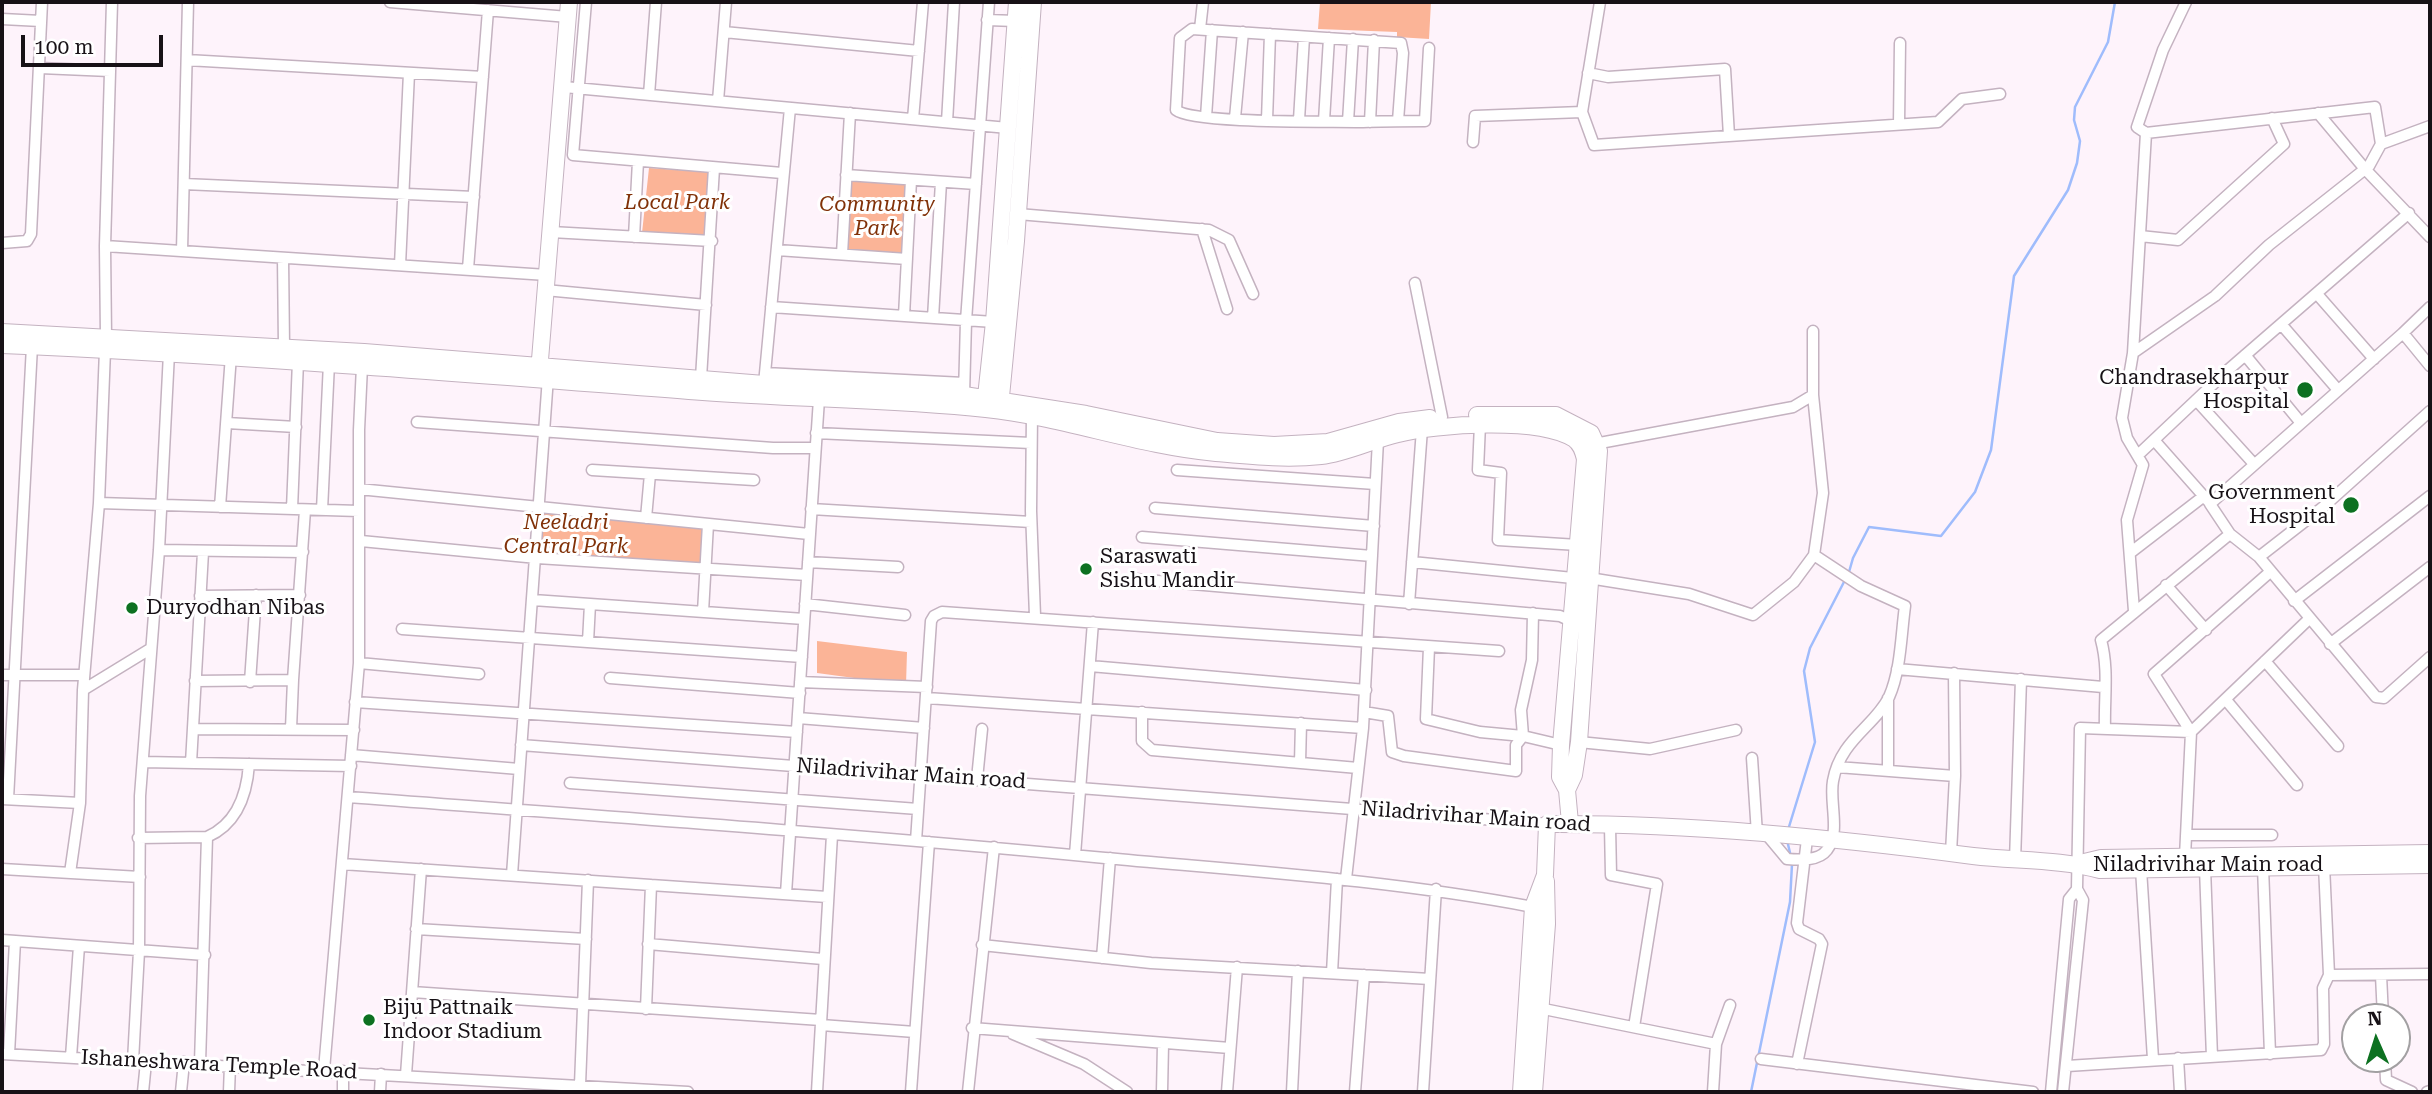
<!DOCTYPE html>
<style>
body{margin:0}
#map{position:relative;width:2432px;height:1094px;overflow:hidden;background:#fef3fb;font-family:"Roboto Serif",serif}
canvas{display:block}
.frame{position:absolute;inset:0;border:4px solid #171116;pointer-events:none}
.north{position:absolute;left:2341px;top:1003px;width:70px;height:70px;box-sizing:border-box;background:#fff;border:2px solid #a2a0a2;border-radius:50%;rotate:357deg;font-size:19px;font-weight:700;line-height:28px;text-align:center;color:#171116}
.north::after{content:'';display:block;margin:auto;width:24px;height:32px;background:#0d7121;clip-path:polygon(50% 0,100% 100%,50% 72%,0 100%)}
.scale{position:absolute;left:21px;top:35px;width:142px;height:32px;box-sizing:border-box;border:4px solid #171116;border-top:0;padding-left:9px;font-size:21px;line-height:24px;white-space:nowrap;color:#171116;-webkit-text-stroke:5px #fff;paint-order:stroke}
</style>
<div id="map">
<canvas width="2432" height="1094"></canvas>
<div class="frame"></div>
<div class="north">N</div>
<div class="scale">100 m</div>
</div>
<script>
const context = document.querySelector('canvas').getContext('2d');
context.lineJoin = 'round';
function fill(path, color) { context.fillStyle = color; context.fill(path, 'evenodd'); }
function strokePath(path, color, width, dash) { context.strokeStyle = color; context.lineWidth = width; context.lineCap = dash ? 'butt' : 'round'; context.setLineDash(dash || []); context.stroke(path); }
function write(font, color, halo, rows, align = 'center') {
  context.font = font + ' "Roboto Serif",serif'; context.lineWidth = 6; context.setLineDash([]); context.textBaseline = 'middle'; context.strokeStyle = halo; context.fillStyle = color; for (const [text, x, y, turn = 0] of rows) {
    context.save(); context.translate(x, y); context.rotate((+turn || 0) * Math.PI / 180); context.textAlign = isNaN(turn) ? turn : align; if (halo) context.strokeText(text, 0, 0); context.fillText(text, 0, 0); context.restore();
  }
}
fill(new Path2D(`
 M 1320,2 L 1431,2 L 1429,39 L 1397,37 L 1397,32 L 1318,29 Z
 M 649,168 L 708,172 L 706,237 L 642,233 Z
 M 846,175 L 911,180 L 907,259 L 842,254 Z
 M 540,507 L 708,524 L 706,568 L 537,558 Z
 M 817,641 L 907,652 L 906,685 L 817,673 Z`), '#fbb497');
strokePath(new Path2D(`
 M 1849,572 L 1853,558 L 1869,527 L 1941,536 L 1975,492 L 1991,450 L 2014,276 L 2068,190 L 2077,163 L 2080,141 L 2074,120 L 2075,107 L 2108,42 L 2115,2
 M 1788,830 L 1815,742 L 1804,671 L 1810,648 L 1846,578
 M 1787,840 L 1791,857
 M 1751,1092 L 1790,902 L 1792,864`), '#9fbcfc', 2.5);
const street = new Path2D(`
 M 390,2 L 568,17
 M 586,2 L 573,155 L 782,173
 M 1600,2 L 1582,112 L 1594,145 L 1938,122 L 1962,99 L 2000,94
 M 2186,2 L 2163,50 L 2137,127 L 2146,133 L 2375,107 L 2381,144 L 2430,126
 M 2,19 L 41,21
 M 987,20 L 1016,21
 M 1200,29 L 1203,2
 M 724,32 L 919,51
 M 187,60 L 483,77
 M 40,68 L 110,71
 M 1588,73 L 1608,77 L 1725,69 L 1729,136
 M 564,87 L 1008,128
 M 649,95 L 656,2
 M 718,101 L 726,2
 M 2318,113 L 2365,169 L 2430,237
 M 1206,117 L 1212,30
 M 1235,118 L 1243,32
 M 913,119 L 923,2
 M 1267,120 L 1270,34
 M 1299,120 L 1304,37
 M 1324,121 L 1329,38
 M 1398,121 L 1403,53 L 1401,43 L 1192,29 L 1180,38 L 1176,110 C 1193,124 1332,121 1363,122 C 1383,121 1404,121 1425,121 L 1429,48
 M 947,122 L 954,2
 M 1348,122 L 1353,39
 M 1370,122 L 1374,40
 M 1899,124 L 1900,43
 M 1473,142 L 1475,116 L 1582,112
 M 846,175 L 976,184
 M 184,184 L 474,197
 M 1018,214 L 1209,230 L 1229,240 L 1253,294
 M 1202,229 L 1227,309
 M 551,232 L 712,241
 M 2140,236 L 2178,240 L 2284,144 L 2272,118
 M 634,237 L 638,161
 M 2,243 L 27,241 L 31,234 L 42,2
 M 105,246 L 547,275
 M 777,250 L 907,259
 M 182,251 L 188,2
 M 842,254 L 850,113
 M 283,258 L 284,347
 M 400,265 L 409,73
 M 468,269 L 488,10
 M 1415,283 L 1442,417
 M 545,290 L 706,305
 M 2317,294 L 2374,359
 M 771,307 L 994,322
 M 904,316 L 911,180
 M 933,318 L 941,182
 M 2281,324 L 2338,390
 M 2403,333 L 2430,307
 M 106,337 L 105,246 L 112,2
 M 2133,353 L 2215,296 L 2269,245 L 2369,166 L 2381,144
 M 2245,355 L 2301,423
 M 2430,366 L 2403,333 L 2210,504 L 2230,534 L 2259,557 L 2376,697 L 2384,698 L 2430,657
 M 765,373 L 964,383
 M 701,378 L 714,168
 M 764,384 L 790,108
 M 964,395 L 966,321 L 989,2
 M 2196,400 L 2254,464
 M 1032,414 L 1031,511 L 1035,616
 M 417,422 L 773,448 L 815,448
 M 227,423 L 296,427
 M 1480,424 L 1478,470 L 1501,473 L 1498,540 L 1578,545
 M 816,433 L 1031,443
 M 2154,440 L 2208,501
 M 1589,445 L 1793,407 L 1813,395 L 1813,331
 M 2139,454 L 2228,370 L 2409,213
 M 592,470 L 754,480
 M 1177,470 L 1375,484
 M 359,489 L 809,534
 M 99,503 L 359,511
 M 220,507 L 231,355
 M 1155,508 L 1374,526
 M 292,509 L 298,361
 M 811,509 L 1031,522
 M 322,510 L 329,363
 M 646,518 L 650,474
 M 1142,537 L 1372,556
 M 361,541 L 537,558 L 807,575
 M 159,550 L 303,552
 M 2130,553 L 2204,496
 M 2259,557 L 2322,508 L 2430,411
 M 808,562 L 898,567
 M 1412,562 L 1573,578
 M 1589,578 L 1689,594 L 1753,615 L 1794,582 L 1814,555 L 1823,493 L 1813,395
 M 1135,579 L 1560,616 L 1571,621
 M 2166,585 L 2206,630
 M 200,596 L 300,595
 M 533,600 L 804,619
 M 2294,601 L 2430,496
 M 805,604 L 905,615
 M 1409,604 L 1422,429
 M 2134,611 L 2127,520 L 2143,465 L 2127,438 L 2122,418 L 2133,353 L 2146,133
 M 703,612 L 708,524
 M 402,629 L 802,657
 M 588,642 L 590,604
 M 2330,644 L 2430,567
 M 1429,647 L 1426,719 L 1480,732 L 1523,736 L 1521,710 L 1532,660 L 1533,613
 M 2265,661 L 2338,746
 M 359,663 L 479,674
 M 1090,666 L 1366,690
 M 1897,669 L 2103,687
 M 2,675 L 84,675
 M 610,678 L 800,693
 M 195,681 L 293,680 L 305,510
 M 250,682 L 256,595
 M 800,682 L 927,687
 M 83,690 L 150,649
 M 927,698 L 1363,728
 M 2226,700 L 2297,785
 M 355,702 L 797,732
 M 1142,712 L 1142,741 L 1152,750 L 1358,768
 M 1364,712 L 1388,716 L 1392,752 L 1404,756 L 1516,771 L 1516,745 L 1523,736 L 1561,745
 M 798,718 L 924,728
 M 193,729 L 354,730
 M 291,729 L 293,680
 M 2105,729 C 2104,699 2109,669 2101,640 L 2230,534
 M 1579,742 L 1650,749 L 1736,730
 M 521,745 L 1547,824
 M 351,755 L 519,769
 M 1752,758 L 1757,834
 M 143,762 L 351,766
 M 191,763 L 203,552
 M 1300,763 L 1301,723
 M 1837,767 L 1955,776
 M 1888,770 L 1888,698
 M 977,779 L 982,729
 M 570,783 L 918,809
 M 348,797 C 600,816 853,834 1105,858 C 1248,871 1391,880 1533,907
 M 2,799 L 80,803
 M 8,799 L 32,346
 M 1610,826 L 1611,875 L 1657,884 L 1634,1027
 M 1767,835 L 1787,859 C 1800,860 1819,861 1827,850 C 1841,832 1829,802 1833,781 C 1840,740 1875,726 1889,697 C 1901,670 1901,635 1905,606 L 1861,586 L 1814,555
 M 2187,835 L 2272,835
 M 138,838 L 207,837 C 237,824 247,794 249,764
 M 916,841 L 931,621 L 934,616 L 942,612 L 1499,651
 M 1951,853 L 1955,776 L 1954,673
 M 1075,855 L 1093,622
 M 2185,857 L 2191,732 L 2309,619
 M 2015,861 L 2021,679
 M 342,864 L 827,897
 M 2324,865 L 2329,975 L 2430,974
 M 2263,867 L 2270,1054
 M 2205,868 L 2212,1057
 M 2,869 L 140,877
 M 2141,869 L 2153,1059
 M 70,873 L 80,803 L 83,690 L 99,503 L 105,350
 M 512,875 L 548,377
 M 1346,879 L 1363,728 L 1378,440
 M 786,894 L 819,399
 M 416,929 L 586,939
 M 2,940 L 205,955
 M 648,944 L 823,959
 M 982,945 L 1151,963 L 1430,979
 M 1102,958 L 1110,858
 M 1332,973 L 1337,879
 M 2381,975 L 2383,1017
 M 412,992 L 821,1020
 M 1534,1007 L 1716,1044
 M 646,1009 L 651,885
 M 821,1025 L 915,1032
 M 972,1028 L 1230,1048
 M 1013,1034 L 1084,1064 L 1127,1092
 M 2,1054 L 688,1092
 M 9,1054 L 15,941
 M 71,1057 L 79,946
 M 2178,1058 L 2180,1092
 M 1761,1059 L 2033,1092
 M 2385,1059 L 2386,1080 L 2412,1092
 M 133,1061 L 139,951 L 140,796 L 159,550 L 169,353
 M 200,1063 L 207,837
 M 1797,1064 L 1822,944 L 1819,939 L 1799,929 L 1797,923 L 1807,839
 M 2067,1066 L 2321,1050 L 2324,1044 L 2323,988 L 2329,975
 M 324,1070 L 359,663 L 359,430 L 362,366
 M 406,1075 L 421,869
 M 580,1085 L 588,880
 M 143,1092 L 146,1062
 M 181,1092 L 184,1062
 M 229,1092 L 230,1065
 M 343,1092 L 343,1071
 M 380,1092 L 381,1074
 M 817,1092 L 832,835
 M 911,1092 L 929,842
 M 968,1092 L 994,847
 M 1162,1092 L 1163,1044
 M 1227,1092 L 1237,967
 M 1292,1092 L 1298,971
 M 1355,1092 L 1364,975
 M 1423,1092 L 1436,889
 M 1713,1092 L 1716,1044 L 1730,1005
 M 2051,1092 L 2069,899 L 2077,889
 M 2063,1092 L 2083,900 L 2077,889 L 2080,728 L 2191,732 L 2154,674 L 2270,572
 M 2427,1092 L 2430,1091`);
const secondary = new Path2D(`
 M 2,332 L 364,352 L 764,384 L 964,395 L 1086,414 L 1217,441 L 1274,445 L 1328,442 L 1399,422 L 1430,418
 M 2,345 C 236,355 469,374 703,392 C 797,399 892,399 986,409 C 1063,417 1138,446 1216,453 C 1250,456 1286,460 1321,456 C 1347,453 1372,440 1398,434 C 1437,424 1539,417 1574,439 C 1581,444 1583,451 1585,459 L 1561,745 L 1560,777 L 1567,790 L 1570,823
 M 539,372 L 569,2
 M 985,406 L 994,322 L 1017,2
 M 1000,407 L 1016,241 L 1033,2
 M 1477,415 L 1556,415 L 1591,433 L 1599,451 L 1579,742 L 1574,775 L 1567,790
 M 2080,863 L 2101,858 L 2430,853
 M 1521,1092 L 1533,907 L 1545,875 L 1547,824 C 1689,823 1833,838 1973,856 C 2015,861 2060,859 2100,870 L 2430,865
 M 1534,1092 L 1547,924 L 1546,881`);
strokePath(street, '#c4b2c0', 13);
strokePath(secondary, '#c4b2c0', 18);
strokePath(street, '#fff', 10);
strokePath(secondary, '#fff', 16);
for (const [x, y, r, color] of [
 [2305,390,9,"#0d7121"],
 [2351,505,9,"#0d7121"],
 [1086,569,7,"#0d7121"],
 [132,608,7,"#0d7121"],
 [369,1020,7,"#0d7121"]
]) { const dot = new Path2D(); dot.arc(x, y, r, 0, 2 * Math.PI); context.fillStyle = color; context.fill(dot); strokePath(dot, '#fff', 2.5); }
write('italic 21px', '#813108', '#fff', [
 ["Local Park",677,203],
 ["Community",877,205],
 ["Park",877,229],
 ["Neeladri",566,523],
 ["Central Park",566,547]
]);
write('21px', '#171116', '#fff', [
 ["Chandrasekharpur",2289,378,"right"],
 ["Hospital",2289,402,"right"],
 ["Government",2335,493,"right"],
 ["Hospital",2335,517,"right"],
 ["Saraswati",1100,557],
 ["Sishu Mandir",1100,581],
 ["Duryodhan Nibas",146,608],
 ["Biju Pattnaik",383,1008],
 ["Indoor Stadium",383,1032]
], 'left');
write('21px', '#171116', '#fff', [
 ["Niladrivihar Main road",911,774,4],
 ["Niladrivihar Main road",1476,817,4],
 ["Niladrivihar Main road",2208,865],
 ["Ishaneshwara Temple Road",219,1065,3]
]);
</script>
